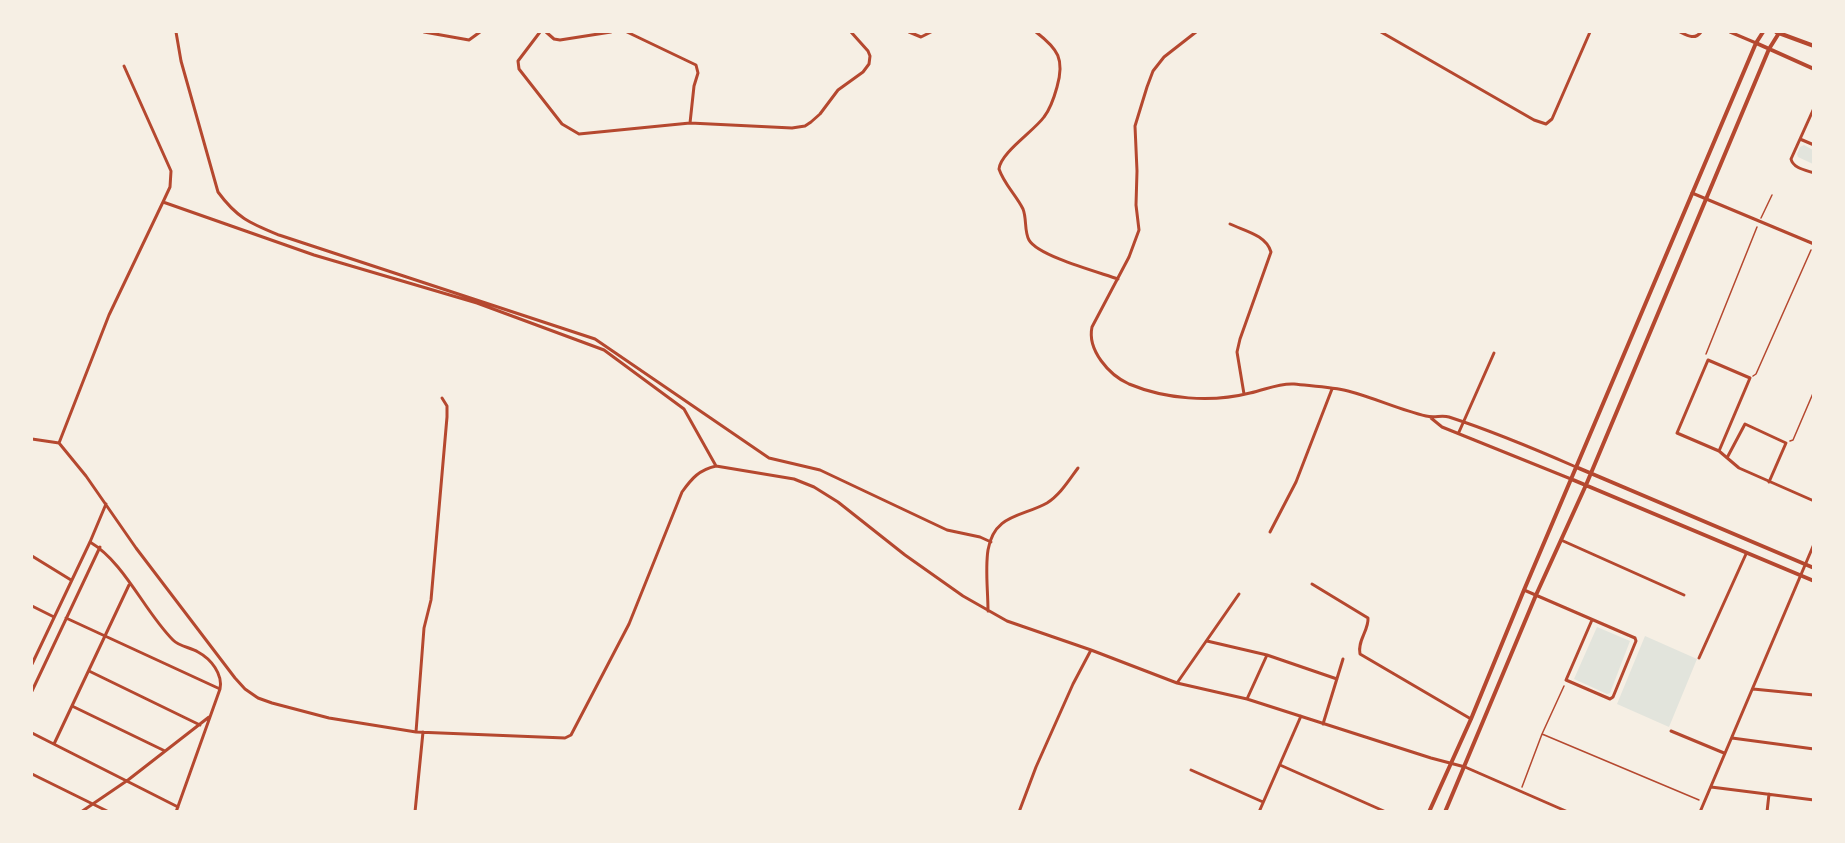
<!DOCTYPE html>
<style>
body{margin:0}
#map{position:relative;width:1845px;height:843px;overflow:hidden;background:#f6efe4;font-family:Cabin,sans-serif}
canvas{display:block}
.frame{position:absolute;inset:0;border:33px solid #f6efe4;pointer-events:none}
</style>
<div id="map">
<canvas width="1845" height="843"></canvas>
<div class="frame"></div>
</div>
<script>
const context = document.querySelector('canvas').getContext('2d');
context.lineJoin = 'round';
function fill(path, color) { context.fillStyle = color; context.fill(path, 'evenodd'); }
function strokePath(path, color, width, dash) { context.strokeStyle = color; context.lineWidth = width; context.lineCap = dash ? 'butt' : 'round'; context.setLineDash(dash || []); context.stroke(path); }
fill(new Path2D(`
 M 1804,145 L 1813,150 L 1813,164 L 1798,157 L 1797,154 L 1800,147 Z
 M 1597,627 L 1630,641 L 1610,693 L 1607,694 L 1574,679 Z
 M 1645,636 L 1697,659 L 1669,727 L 1617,704 Z`), '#e2e4dc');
strokePath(new Path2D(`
 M 1761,218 L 1772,195
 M 1706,354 L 1757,227
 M 1753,376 L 1756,374 L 1811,250
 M 1790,441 L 1793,440 L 1814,391
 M 1542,734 L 1699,800
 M 1522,787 L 1542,734 L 1564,686`), '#b5482f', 1.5);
strokePath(new Path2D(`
 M 176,32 L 181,61 L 218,192 C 237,218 250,223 279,235 L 595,339 L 769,458 L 820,470 L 947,530 L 980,537 L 991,542
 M 424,32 L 469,40 L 480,32
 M 540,32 L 518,61 L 519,69 L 562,124 L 579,134 L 690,123 L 792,128 L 805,126 L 811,122 L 820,114 L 838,90 L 863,72 L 869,64 L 870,56 L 868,51 L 851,32
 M 546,32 L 554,39 L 560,40 L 611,32
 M 627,32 L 696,65 L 698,73 L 694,86 L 690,123
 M 909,32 L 921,37 L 931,32
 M 1036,32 C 1058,49 1065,59 1057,87 C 1054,98 1051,108 1044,117 C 1034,131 1000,153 999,169 C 1004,184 1016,195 1023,209 C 1027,219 1024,231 1029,240 C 1038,256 1098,272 1118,279
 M 1196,32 L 1164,57 L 1153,71 L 1147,87 L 1135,126 L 1137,171 L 1136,205 L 1139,230 L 1129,257 L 1092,327 C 1087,350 1109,375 1129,384 C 1165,399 1211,403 1250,393 C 1265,390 1278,383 1294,384 C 1311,386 1332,387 1348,391 C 1375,398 1400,410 1426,416 C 1434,418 1442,415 1449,417 C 1492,431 1535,449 1576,467
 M 1381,32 L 1534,120 L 1546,124 L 1552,119 L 1590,32
 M 1680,32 C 1688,36 1695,40 1701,32
 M 1730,32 L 1756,43
 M 124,66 L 171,171 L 170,187 L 163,202 L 314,255 L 477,303 L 604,350 L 684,409 L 716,466 L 794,479 L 814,487 L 838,502 L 905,555 L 963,596 L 1007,621 L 1091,650 L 1177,683 L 1247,699 L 1431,758 L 1465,767 L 1568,812
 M 1814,108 L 1791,159 C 1793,168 1805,170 1814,173
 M 1800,139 L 1814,145
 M 1692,193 L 1814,244
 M 163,202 L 109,315 L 59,443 L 86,476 L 136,548 L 235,678 L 245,689 L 258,698 L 272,703 L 329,718 L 416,732 L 424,628 L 431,600 L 447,417 L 447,406 L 442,398
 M 1230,224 C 1245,231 1266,235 1271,252 L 1240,339 L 1237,352 L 1244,394
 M 1431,418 L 1442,427 L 1571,479
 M 1459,432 L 1494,353
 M 32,439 L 59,443
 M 1719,451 L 1750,378 L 1708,360 L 1677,433 L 1719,451 L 1739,468 L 1814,501
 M 1728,456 L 1745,424 L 1786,443 L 1769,482
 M 1270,532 L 1296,482 L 1332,389
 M 1561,540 L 1684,595
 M 90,542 C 125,563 144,611 173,640 C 180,647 190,647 198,652 C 211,659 223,674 220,689 L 176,812
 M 32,556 L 71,580
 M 1312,584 L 1368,618 C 1369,630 1357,641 1360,654 L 1471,719
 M 1524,590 L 1635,638 L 1636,641 L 1613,697 L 1610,699 L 1566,680 L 1592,620
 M 32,606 L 54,617
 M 988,611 C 988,591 985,569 988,550 C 994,514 1022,517 1047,503 C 1060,495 1069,480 1078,468
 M 66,618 L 220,689
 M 1207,641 L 1267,655 L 1337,679
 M 1699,658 L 1746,554
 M 32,664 L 90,542 L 106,504
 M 89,671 L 200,725
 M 1177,683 L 1239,594
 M 1753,689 L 1814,695
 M 32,691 L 100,547
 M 1247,699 L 1267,655
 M 72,706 L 165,751
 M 1323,724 L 1343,659
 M 1671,731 L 1724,753
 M 416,732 L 565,738 L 571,735 L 629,624 L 682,492 C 692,478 699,470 716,466
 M 32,733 L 178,807
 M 1732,738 L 1814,749
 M 54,744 L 129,585
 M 1280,765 L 1386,812
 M 1191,770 L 1263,802
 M 32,774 L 109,812
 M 1711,787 L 1814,800
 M 81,812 L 128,780 L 209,717
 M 415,812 L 423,732
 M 1019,812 L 1036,767 L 1073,684 L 1091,650
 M 1259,812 L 1301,716
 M 1700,812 L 1814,544
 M 1767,812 L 1769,794`), '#b5482f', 3);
strokePath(new Path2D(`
 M 1776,32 L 1814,46
 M 1756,43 L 1814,69
 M 1576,467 L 1814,568
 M 1571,479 L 1814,581
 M 1429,812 L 1471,719 L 1524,590 L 1756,43 L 1763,32
 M 1445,812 L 1536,595 L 1586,485 L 1769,49 L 1779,33`), '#b5482f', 4);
</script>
